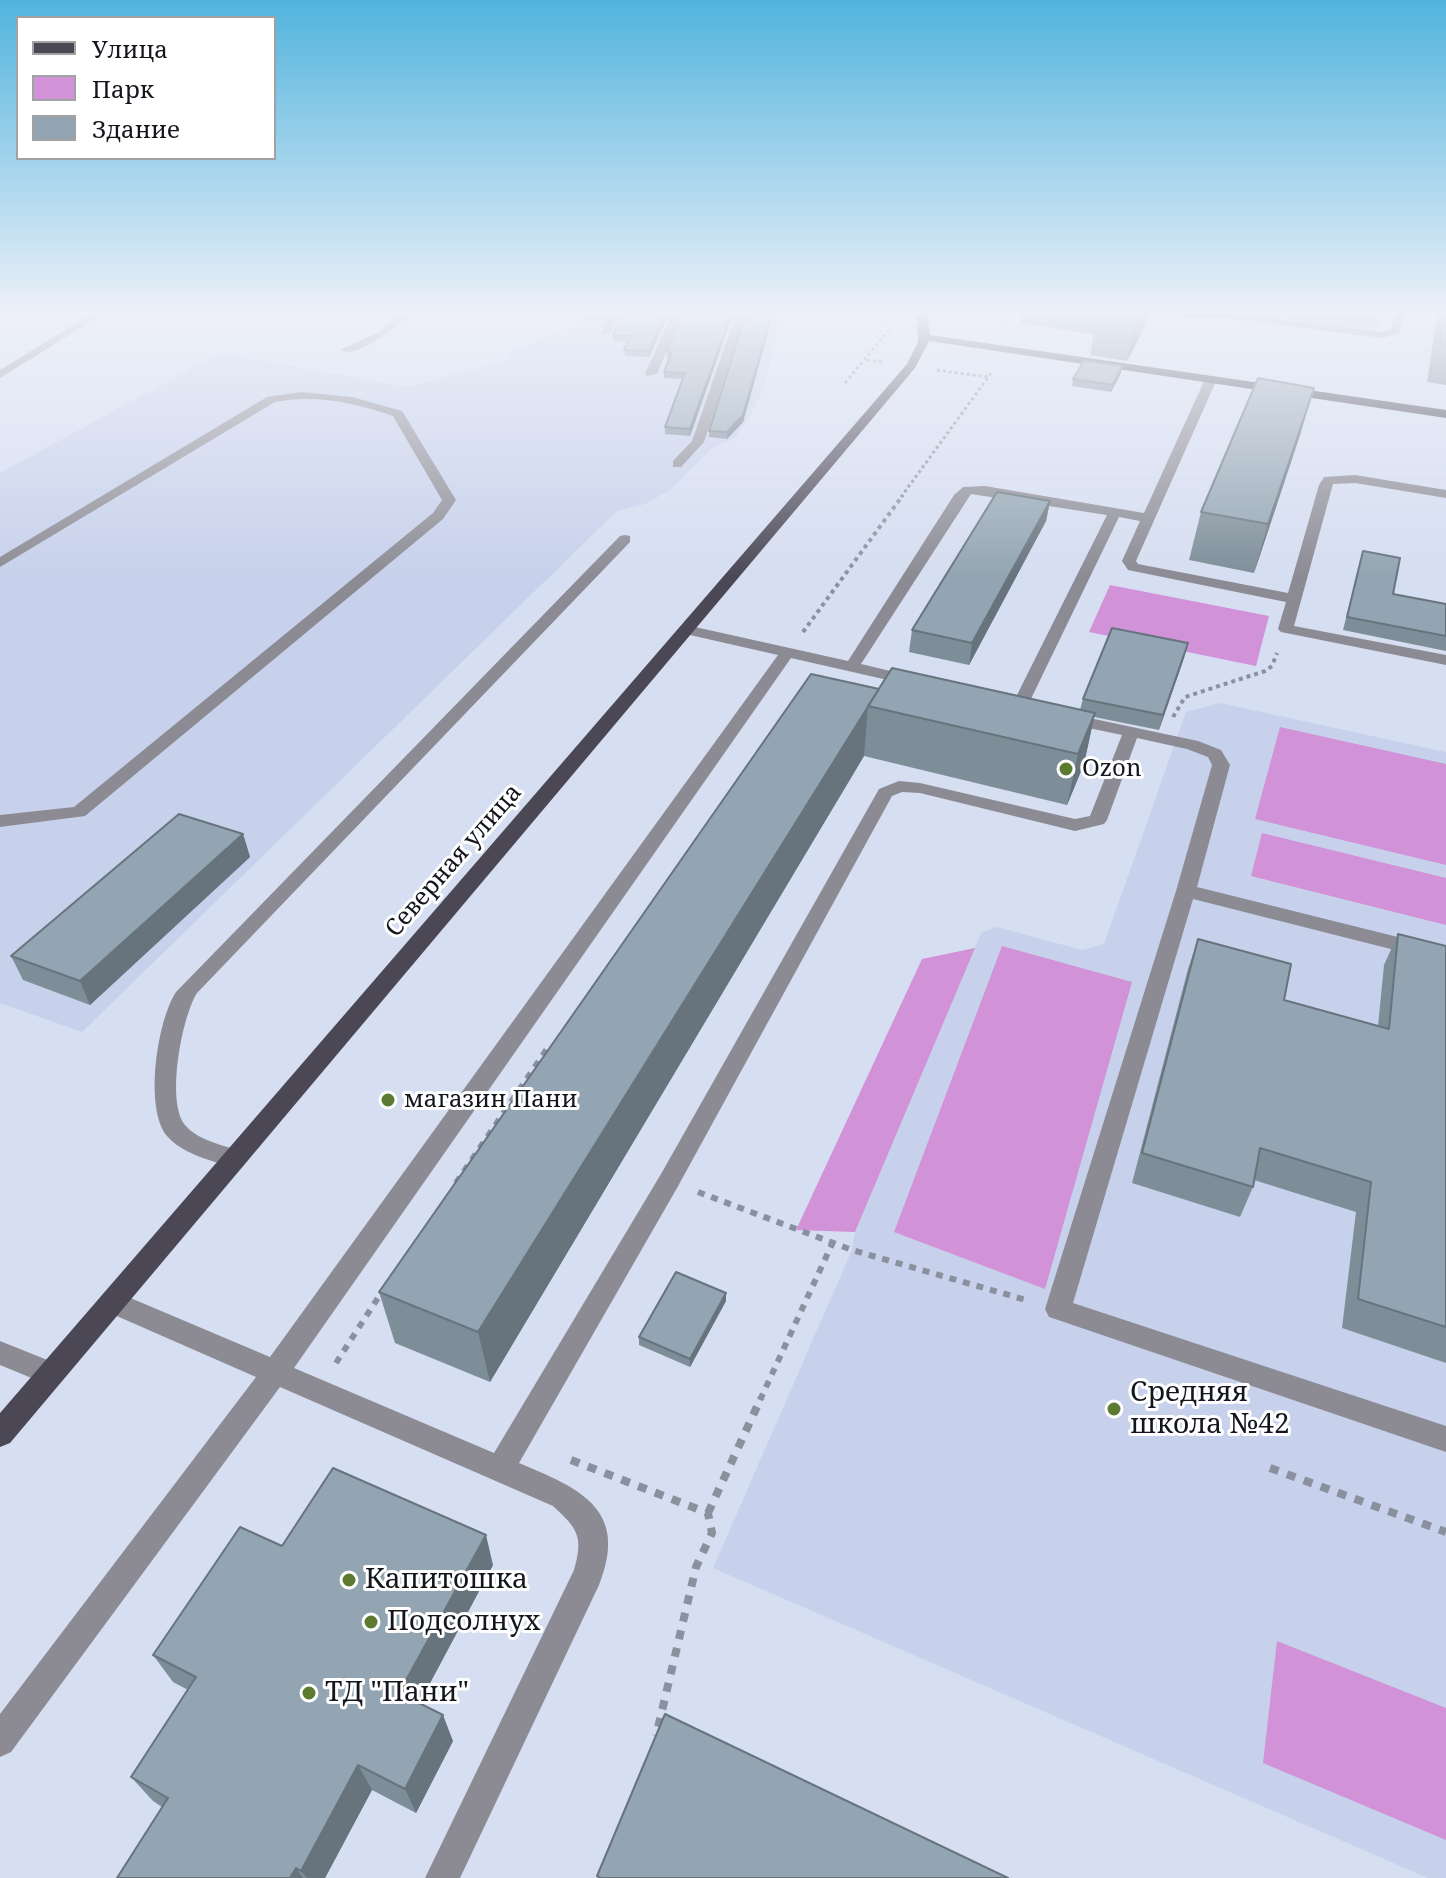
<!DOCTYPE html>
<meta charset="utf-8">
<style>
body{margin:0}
#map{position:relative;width:1446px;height:1878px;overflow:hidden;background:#d6def1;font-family:"Noto Serif",serif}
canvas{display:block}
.legend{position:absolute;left:16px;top:16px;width:260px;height:144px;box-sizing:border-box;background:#fff;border:2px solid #a1a2a4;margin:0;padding:10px 14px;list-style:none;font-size:24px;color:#13161c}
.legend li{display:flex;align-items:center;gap:16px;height:40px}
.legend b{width:40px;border:2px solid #a1a2a4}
</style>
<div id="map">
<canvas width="1446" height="1878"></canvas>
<ul class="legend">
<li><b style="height:10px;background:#4b4755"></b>Улица</li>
<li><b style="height:22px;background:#d192d7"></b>Парк</li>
<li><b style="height:22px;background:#93a5b2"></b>Здание</li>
</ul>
</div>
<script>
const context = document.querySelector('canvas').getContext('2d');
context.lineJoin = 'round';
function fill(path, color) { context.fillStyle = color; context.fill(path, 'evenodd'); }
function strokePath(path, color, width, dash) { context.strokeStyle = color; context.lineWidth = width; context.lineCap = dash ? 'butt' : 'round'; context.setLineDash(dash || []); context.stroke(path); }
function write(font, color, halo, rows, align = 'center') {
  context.font = font + ' "Noto Serif",serif'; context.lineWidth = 6; context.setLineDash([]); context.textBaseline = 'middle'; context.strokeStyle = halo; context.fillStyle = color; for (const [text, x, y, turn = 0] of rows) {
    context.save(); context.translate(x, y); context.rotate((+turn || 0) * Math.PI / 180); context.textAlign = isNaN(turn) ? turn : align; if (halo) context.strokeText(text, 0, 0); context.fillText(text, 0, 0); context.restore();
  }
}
fill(new Path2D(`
 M 574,314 L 783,314 L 763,389 L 750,416 L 735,438 L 714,447 L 670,490 L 645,504 L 617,511 L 82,1032 L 0,1003 L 0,473 L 220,353 L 407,387 L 509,360 L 509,353 L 565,328 L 585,324 Z
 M 1220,703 L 1446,752 L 1446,1878 L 1428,1878 L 713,1568 L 852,1250 L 855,1232 L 981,933 L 997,927 L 1082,950 L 1104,944 L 1186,712 Z`), '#c7d1eb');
fill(new Path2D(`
 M 1244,314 L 1383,314 L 1378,327 L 1365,330 Z
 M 1110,585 L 1269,616 L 1256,666 L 1089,632 Z
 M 1280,727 L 1446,764 L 1446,865 L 1255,819 Z
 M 1262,833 L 1446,878 L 1446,925 L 1251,876 Z
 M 1002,946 L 1132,982 L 1045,1289 L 894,1232 Z
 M 975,948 L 855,1232 L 796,1230 L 922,959 Z
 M 1277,1641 L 1446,1708 L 1446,1840 L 1263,1763 Z`), '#d192d7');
strokePath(new Path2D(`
 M 1002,314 L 1008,324
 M 867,360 L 884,362
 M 937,370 L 988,377
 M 845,383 L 888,331 L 881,314
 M 901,497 L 992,372`), '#8a909e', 3, [3, 3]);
strokePath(new Path2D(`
 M 803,632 L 903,495
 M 1173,717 L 1185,697 L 1265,671 L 1272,666 L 1277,653`), '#8a909e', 4, [4, 4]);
strokePath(new Path2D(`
 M 456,1183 L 547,1049
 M 698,1192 L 852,1250 L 1026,1300
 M 336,1363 L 383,1290
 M 760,1400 L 833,1242`), '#8a909e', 6, [7, 7]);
strokePath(new Path2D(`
 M 571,1460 L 708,1513 L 712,1533 L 696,1567 L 656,1736
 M 1270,1468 L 1446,1532
 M 708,1513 L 761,1398`), '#8a909e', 8, [9, 9]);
fill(new Path2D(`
 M 91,314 L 103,314 L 0,378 L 0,370 Z
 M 399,314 L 410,314 C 398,327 356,360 340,350 L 379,332 Z
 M 610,314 L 620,314 L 609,334 L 601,334 Z
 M 672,314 L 682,314 L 657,374 L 647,376 L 645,374 Z
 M 736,314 L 746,314 L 704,442 L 681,467 L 673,467 L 673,461 L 692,441 Z
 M 1147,314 L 1239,314 L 1382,332 L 1391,329 L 1396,314 L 1406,314 L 1400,333 L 1382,338 L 1225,318 L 1152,317 Z
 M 1211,376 L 1217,379 L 1136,561 L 1138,564 L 1288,593 L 1319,485 L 1324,477 L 1355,475 L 1446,490 L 1446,498 L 1355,483 L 1333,484 L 1294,626 L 1446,655 L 1446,665 L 1281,632 L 1278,629 L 1286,602 L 1128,570 L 1122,561 L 1140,521 L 1119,517 L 1028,705 L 1026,708 L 1014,708 L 1012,705 L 1107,515 L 971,494 L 861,664 L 920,678 L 920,684 L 914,686 L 791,658 L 294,1368 L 494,1453 L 661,1174 L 879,789 L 899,781 L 920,783 L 1075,819 L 1090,816 L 1122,735 L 1060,722 L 1058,718 L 1066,713 L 1198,741 L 1221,750 L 1230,765 L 1197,887 L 1446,949 L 1446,963 L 1193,899 L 1073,1303 L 1446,1426 L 1446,1452 L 1058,1320 L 1049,1317 L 1045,1309 L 1176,891 L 1212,765 L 1208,757 L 1187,749 L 1137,738 L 1107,820 L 1104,824 L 1075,831 L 920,793 L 902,792 L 892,796 L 677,1188 L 519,1463 C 578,1488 630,1508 599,1585 L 460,1878 L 425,1878 L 574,1570 C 584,1536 577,1528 553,1506 L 280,1387 L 11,1752 L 0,1757 L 0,1714 L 256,1377 L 103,1310 L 99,1302 L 103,1294 L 112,1291 L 121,1294 L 270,1357 L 778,655 L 681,633 L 681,627 L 686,625 L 848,661 L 954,495 L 963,487 L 985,486 L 1144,513 L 1205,379 Z
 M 301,392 L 352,397 L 402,411 L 456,500 L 443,519 L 85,816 L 0,827 L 0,815 L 74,807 L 433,513 L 442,500 L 393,416 C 356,403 315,394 275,402 L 0,567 L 0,557 L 267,397 Z
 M 625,535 L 630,536 L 630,542 L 197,993 C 182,1016 165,1104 186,1126 C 199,1141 224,1145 242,1152 L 246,1159 L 242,1166 L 234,1168 C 213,1161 182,1154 167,1136 C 144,1108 157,1021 176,992 L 620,536 Z
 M 0,1341 L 60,1365 L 64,1374 L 60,1383 L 51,1386 L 0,1365 Z`), '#8c8b93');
fill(new Path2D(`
 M 917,314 L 927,314 L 930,335 L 1446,410 L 1446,418 L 929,341 L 915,368 L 10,1443 L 0,1447 L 0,1413 L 907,364 L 918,342 Z`), '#4b4755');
fill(new Path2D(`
 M 582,314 L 608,314 L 604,320 L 583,319 Z
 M 620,314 L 669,314 L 649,357 L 625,356 L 624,350 L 628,342 L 613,341 L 613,335 L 620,321 Z
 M 681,314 L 733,314 L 690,436 L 665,434 L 665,427 L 683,379 L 664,378 L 664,372 L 670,358 L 667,358 L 667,352 Z
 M 746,314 L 773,314 L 743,422 L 727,439 L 709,437 L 709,431 Z
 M 1021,314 L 1148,314 L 1146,324 L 1127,361 L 1090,355 L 1094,332 L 1092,334 L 1020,323 Z
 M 1437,314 L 1446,314 L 1446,385 L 1427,382 Z
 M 1121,373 L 1111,392 L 1072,386 L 1073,379 Z
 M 1301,432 L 1254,573 L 1189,560 L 1201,512 Z
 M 1050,501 L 1046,521 L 969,665 L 909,652 L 912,630 Z
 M 1363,551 L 1393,594 L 1446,604 L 1446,651 L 1343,630 Z
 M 1184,658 L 1159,730 L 1094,717 L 1084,764 L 1067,805 L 864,756 L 490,1382 L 395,1343 L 379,1292 L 879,689 L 1080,710 L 1083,699 Z
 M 243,834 L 250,857 L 90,1005 L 23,980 L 11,956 Z
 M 1398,934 L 1446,946 L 1446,1363 L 1342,1328 L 1356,1212 L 1254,1180 L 1253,1187 L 1240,1217 L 1132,1183 L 1188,969 L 1198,939 L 1284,1000 L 1378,1026 L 1384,965 Z
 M 726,1293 L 726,1301 L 690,1367 L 639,1345 L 639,1337 Z
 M 493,1565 L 419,1703 L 453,1741 L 416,1813 L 372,1790 L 325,1878 L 117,1878 L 162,1807 L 153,1801 L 131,1777 L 188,1690 L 173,1682 L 153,1655 Z`), '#7e8e99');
fill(new Path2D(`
 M 666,314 L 669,314 L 649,357 L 649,351 Z
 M 731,314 L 733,314 L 690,436 L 690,429 Z
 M 772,314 L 773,314 L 743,422 L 727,439 L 727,432 Z
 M 1139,314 L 1148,314 L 1146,324 L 1127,361 L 1135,321 Z
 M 1122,366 L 1121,373 L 1111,392 L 1113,385 Z
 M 1314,388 L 1301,432 L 1254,573 L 1268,524 Z
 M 1050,501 L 1046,521 L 969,665 L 972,643 Z
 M 1188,643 L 1184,658 L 1159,730 L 1163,715 Z
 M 879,689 L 868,706 L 864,756 L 490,1382 L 478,1332 Z
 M 1095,713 L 1084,764 L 1067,805 L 1078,754 Z
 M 243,834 L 250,857 L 90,1005 L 80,981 Z
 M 726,1293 L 726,1301 L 690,1367 L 690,1359 Z
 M 486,1535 L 493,1565 L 411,1719 L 399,1693 Z
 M 443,1715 L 453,1741 L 416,1813 L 405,1789 Z
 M 358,1765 L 372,1790 L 325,1878 L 307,1878 L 301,1871 Z
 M 296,1868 L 303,1878 L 290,1878 Z`), '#67747d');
const building = new Path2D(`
 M 619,314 L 666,314 L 649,351 L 624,350 L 631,336 L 613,335 L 623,315 Z
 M 681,314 L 731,314 L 690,429 L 665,427 L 685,373 L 664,372 L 672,352 L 667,352 Z
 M 746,314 L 772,314 L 743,415 L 727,432 L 709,431 Z
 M 1098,314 L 1139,314 L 1135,321 L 1096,316 Z
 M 1445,314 L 1446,314 L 1446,344 L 1441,343 Z
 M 1084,361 L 1122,366 L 1113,385 L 1073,379 Z
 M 1258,378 L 1314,388 L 1268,524 L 1201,512 Z
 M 997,492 L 1050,501 L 972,643 L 912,630 Z
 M 1363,551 L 1400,558 L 1393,594 L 1446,604 L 1446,636 L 1347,617 Z
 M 1112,628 L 1188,643 L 1163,715 L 1083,699 Z
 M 892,668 L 1095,713 L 1078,754 L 868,706 Z
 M 811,674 L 879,689 L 478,1332 L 379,1292 Z
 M 179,814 L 243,834 L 80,981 L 11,956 Z
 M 1398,934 L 1446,946 L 1446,1327 L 1358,1299 L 1371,1182 L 1260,1148 L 1253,1187 L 1142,1153 L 1198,939 L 1291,964 L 1284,1000 L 1389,1029 Z
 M 676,1272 L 726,1293 L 690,1359 L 639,1337 Z
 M 333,1468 L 486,1535 L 399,1693 L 443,1715 L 405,1789 L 358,1765 L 301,1871 L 296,1868 L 290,1878 L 117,1878 L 168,1798 L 131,1777 L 196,1677 L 153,1655 L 240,1527 L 282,1546 Z
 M 665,1714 L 1008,1878 L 601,1878 L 597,1876 Z`);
fill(building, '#93a5b2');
strokePath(building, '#67747d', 2);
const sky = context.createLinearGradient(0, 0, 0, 577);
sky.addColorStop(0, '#51b4dd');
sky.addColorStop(0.54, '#edf0f9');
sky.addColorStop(1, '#edf0f900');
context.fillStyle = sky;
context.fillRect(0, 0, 1446, 577);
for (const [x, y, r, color] of [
 [1066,769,8,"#5d7b30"],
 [388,1100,8,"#5d7b30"],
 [1114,1409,8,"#5d7b30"],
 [349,1580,8,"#5d7b30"],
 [371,1622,8,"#5d7b30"],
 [309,1693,8,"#5d7b30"]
]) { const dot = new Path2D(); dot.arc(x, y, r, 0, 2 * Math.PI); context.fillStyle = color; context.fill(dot); strokePath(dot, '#fff', 3); }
write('24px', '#13161c', '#fff', [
 ["Ozon",1082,769],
 ["магазин Пани",404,1100]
], 'left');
write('24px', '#13161c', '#fff', [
 ["Северная улица",454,861,-49]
]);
write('28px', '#13161c', '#fff', [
 ["Средняя",1130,1393],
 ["школа №42",1130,1425],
 ["Капитошка",365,1580],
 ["Подсолнух",387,1622],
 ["ТД \"Пани\"",325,1693]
], 'left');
</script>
